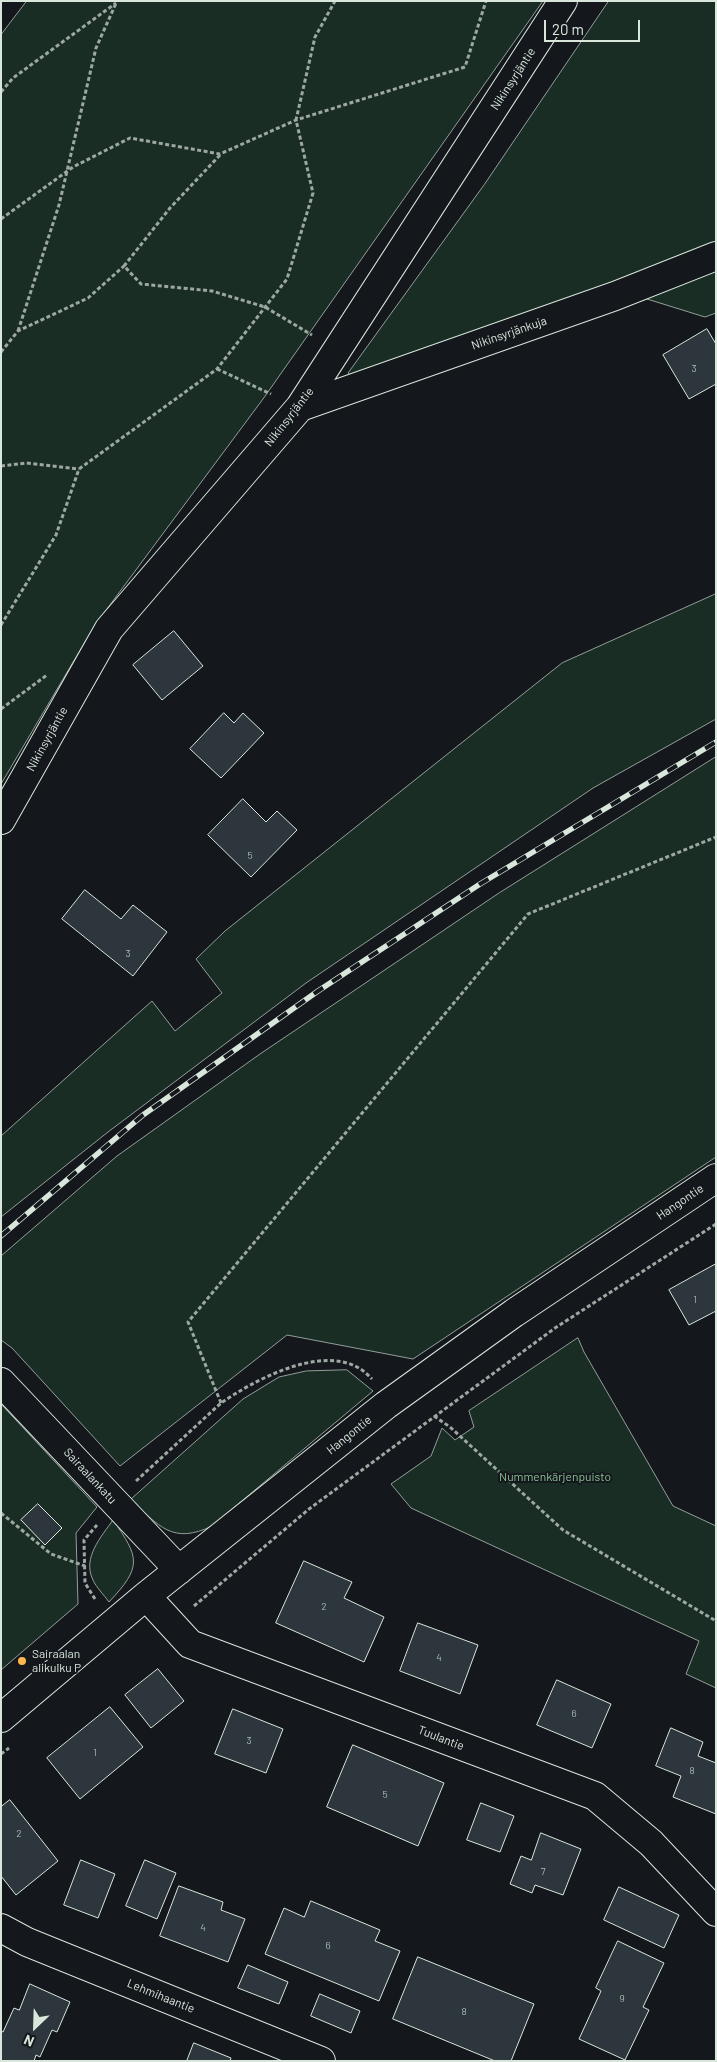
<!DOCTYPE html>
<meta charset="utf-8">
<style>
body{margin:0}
#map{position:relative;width:717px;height:2062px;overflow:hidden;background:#14181c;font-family:Barlow,sans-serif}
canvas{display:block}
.frame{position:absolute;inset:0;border:2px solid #d8e6dc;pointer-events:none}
.north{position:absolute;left:10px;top:2002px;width:50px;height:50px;-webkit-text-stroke:4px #14181c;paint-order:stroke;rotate:204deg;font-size:14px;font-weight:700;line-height:20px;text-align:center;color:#d8e6dc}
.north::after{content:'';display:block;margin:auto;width:18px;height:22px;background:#d8e6dc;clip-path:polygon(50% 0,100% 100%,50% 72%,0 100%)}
.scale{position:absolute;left:544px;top:20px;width:96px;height:22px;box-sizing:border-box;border:2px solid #d8e6dc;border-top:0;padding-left:6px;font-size:15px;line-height:18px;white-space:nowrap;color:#d8e6dc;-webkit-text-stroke:4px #14181c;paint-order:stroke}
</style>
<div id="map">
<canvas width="717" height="2062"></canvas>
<div class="frame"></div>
<div class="north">N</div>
<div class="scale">20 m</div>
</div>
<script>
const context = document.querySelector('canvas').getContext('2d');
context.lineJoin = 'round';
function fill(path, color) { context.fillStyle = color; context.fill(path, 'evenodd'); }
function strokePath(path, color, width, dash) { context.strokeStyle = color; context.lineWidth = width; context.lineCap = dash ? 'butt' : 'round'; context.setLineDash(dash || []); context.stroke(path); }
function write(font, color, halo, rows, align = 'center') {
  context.font = font + ' Barlow,sans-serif'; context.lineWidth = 4; context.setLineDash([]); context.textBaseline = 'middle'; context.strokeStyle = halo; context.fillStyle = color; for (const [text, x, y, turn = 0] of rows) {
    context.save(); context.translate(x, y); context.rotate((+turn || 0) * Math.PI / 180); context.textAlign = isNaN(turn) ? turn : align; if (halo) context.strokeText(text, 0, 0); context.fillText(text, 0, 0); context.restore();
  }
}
const green = new Path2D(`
 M 27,1 L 543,1 L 263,399 L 95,625 L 1,784 L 1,35 Z
 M 609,1 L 716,1 L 716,313 L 705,317 L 647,299 L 535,335 L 358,382 L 348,373 L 484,185 Z
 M 716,594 L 716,719 L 593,788 L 306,983 L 108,1132 L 1,1217 L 1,1136 L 152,1001 L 175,1031 L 222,993 L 196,959 L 225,931 L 562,663 Z
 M 716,757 L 716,1157 L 413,1359 L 287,1335 L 120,1466 L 12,1348 L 1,1340 L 1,1256 L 117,1156 L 260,1054 L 499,893 Z
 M 578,1338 L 584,1352 L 673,1506 L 716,1526 L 716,1688 L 686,1674 L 699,1641 L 411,1508 L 391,1484 L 431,1456 L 442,1428 L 455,1440 L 474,1427 L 469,1411 Z
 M 347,1370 L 373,1391 L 212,1526 C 173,1545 158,1526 131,1499 L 243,1399 L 279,1377 L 306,1371 Z
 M 1,1404 L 97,1507 L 76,1533 L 78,1604 L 1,1670 Z
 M 113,1520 C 140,1558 142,1567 109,1602 C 104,1595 96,1587 93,1580 C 82,1558 101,1537 113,1520 Z`);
fill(green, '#1a2d24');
strokePath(green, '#939e99', 1);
const building = new Path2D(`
 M 707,329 L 716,344 L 716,384 L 689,399 L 663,355 Z
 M 174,631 L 203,666 L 162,700 L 133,665 Z
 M 224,713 L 234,723 L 243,713 L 264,733 L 221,778 L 190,749 Z
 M 243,799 L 266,822 L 277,811 L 297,830 L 251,877 L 208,835 Z
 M 85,890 L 121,919 L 133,905 L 167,932 L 133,976 L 62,919 Z
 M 716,1264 L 716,1311 L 689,1325 L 669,1290 Z
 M 38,1504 L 62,1528 L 45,1545 L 21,1520 Z
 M 304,1561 L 352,1582 L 344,1598 L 384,1617 L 364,1662 L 276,1623 Z
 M 418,1623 L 478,1645 L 460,1694 L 400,1671 Z
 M 158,1669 L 184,1701 L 151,1728 L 125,1695 Z
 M 557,1680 L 611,1704 L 592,1748 L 537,1725 Z
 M 110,1707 L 143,1747 L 80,1799 L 47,1758 Z
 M 233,1709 L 283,1729 L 266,1773 L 215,1754 Z
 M 671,1728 L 703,1742 L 698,1756 L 716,1763 L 716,1814 L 673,1797 L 681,1776 L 656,1766 Z
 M 353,1745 L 444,1783 L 418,1846 L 327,1807 Z
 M 10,1800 L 58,1861 L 16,1895 L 1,1876 L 1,1807 Z
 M 481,1803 L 514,1816 L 500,1852 L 467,1840 Z
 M 541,1833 L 581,1849 L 563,1895 L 535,1885 L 532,1893 L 510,1884 L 521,1856 L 531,1860 Z
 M 81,1860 L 115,1874 L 98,1918 L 64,1905 Z
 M 145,1860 L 176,1873 L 157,1919 L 126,1906 Z
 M 179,1886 L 223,1902 L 221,1910 L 245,1919 L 228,1962 L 160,1936 Z
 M 619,1887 L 679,1915 L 664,1948 L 604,1920 Z
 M 311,1901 L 380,1930 L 375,1941 L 400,1951 L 379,2001 L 265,1954 L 284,1908 L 304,1917 Z
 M 618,1941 L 664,1963 L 643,2007 L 649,2010 L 625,2060 L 579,2039 L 601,1991 L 596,1988 Z
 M 418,1957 L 534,2004 L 511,2061 L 495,2061 L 393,2019 Z
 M 248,1965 L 288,1982 L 279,2004 L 238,1988 Z
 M 30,1984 L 70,2002 L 57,2032 L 52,2030 L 40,2057 L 36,2055 L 34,2061 L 1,2061 L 1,2031 L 3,2032 L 14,2008 L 19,2010 Z
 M 320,1994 L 360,2011 L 351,2033 L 311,2016 Z
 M 194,2043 L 231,2058 L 230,2061 L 187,2061 Z`);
fill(building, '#2c363c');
strokePath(building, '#d8e6dc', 1);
const street = new Path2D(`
 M 300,407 L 615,296 L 716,256
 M 1,820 L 109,629 L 300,407 L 563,1
 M 1,1382 L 179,1570
 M 146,1596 L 190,1644 L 595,1796 L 651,1843 L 716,1912
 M 1,1718 L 146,1596 L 386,1405 L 514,1313 L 716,1178
 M 1,1928 L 27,1942 L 321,2061`);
strokePath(street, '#d8e6dc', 30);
strokePath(new Path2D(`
 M 1,92 L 13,78 L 116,3
 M 220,155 L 170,208 L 124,266 L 141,284 L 212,291 L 265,307 L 312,335
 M 1,219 L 73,167 L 130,138 L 220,154 L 296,120 L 465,67 L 486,1
 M 18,331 L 59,205 L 96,48 L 117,1
 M 1,352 L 18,331 L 88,298 L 124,266
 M 217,369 L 271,394
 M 1,466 L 26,463 L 79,469
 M 1,625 L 56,535 L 79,469 L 217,369 L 287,279 L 313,193 L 296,120 L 315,37 L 335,1
 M 1,709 L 47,675
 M 221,1403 L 188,1322 L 528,914 L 716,837
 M 434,1416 L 450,1427 L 563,1530 L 716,1621
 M 136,1481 L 221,1403 C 253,1381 317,1346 357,1367 C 363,1370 368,1375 372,1379
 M 1,1513 L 51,1554 L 85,1566
 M 95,1599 L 85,1583 L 84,1540 L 97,1525
 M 194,1606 L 309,1509 L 555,1328 L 716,1224
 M 1,1754 L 9,1748`), '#9da8a2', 3, [4, 2.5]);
strokePath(street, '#14181c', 28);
const rail = new Path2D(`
 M 1,1236 L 143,1115 L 318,991 L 480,884 L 716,742`);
strokePath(rail, '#d8e6dc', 5.5);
strokePath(rail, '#14181c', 4, [11]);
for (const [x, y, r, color] of [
 [22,1661,5,"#ffb74d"]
]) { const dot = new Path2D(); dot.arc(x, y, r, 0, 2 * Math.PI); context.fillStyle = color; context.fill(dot); strokePath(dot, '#14181c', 2); }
write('10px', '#adbab4', null, [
 ["3",694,369],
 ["5",250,856],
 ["3",128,954],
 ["1",695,1300],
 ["2",324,1607],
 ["4",439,1658],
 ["6",574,1714],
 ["3",249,1741],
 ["1",95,1753],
 ["8",692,1771],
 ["5",385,1795],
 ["2",19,1834],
 ["7",543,1872],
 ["4",203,1928],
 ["6",328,1946],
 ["9",622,1999],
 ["8",464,2012]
]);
write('12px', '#d8e6dc', '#14181c', [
 ["Nikinsyrjäntie",513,79,-57],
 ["Nikinsyrjänkuja",509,333,-19],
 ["Nikinsyrjäntie",289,417,-52],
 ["Nikinsyrjäntie",47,739,-61],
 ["Hangontie",680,1202,-34],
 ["Hangontie",349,1435,-39],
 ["Sairaalankatu",90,1476,47],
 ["Tuulantie",441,1738,21],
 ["Lehmihaantie",161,1996,22]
]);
write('12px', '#8ac095', '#14181c', [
 ["Nummenkärjenpuisto",555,1477]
]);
write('12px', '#d8e6dc', '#14181c', [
 ["Sairaalan",32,1654],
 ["alikulku P",32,1668]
], 'left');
</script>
